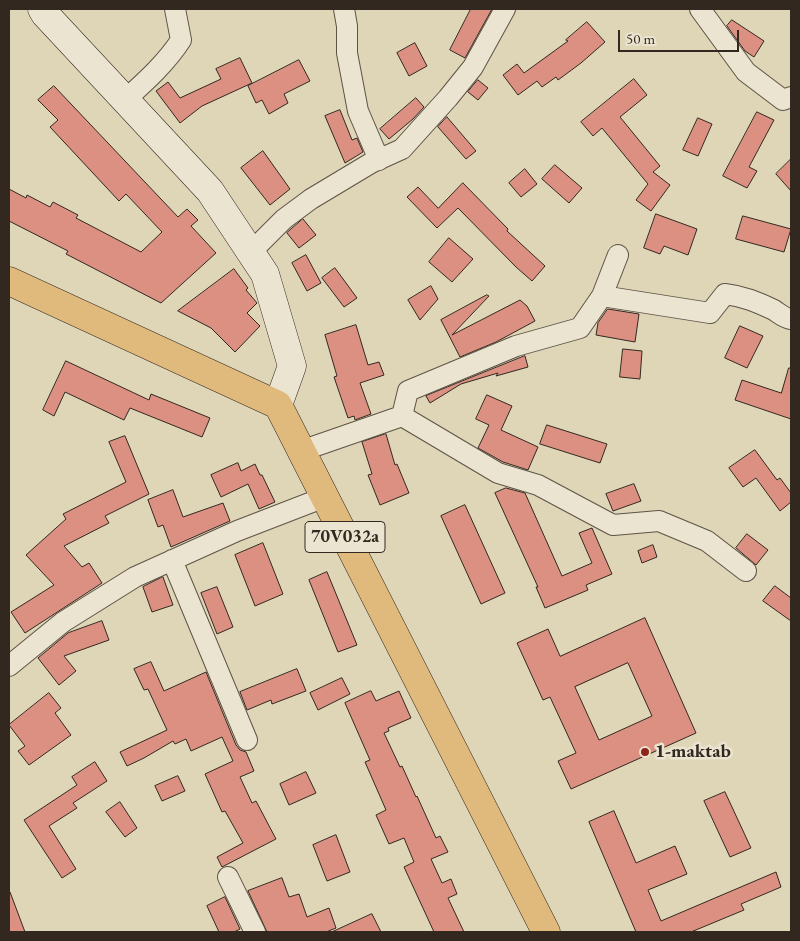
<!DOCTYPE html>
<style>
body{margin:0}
#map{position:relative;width:800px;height:941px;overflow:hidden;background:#dfd5b7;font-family:"EB Garamond",serif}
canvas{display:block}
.frame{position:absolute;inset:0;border:10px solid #332820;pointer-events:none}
.scale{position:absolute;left:618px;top:30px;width:121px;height:22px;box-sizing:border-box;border:2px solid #332820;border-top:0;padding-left:6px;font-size:15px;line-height:18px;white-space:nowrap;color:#332820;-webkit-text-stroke:4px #eae4d0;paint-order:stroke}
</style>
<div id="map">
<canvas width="800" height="941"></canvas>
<div class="frame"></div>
<div class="scale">50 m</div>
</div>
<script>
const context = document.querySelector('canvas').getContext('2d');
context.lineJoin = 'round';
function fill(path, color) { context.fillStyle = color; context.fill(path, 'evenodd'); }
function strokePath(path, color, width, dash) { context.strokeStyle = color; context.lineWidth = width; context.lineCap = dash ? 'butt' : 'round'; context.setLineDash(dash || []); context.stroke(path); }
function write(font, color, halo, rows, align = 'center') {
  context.font = font + ' "EB Garamond",serif'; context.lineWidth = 5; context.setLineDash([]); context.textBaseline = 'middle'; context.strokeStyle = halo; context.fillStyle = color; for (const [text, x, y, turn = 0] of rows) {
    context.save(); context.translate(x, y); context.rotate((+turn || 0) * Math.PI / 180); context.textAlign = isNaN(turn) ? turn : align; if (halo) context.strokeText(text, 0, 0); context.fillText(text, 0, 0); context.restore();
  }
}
const building = new Path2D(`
 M 471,9 L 492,9 L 465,58 L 450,50 Z
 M 732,20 L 764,41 L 754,57 L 745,51 L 727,26 Z
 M 587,22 L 605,42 L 581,63 L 558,80 L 556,77 L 542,87 L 537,81 L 518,95 L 503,75 L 517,64 L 524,73 L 568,41 L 566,40 Z
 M 415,43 L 427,66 L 409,76 L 397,53 Z
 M 240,58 L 252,83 L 202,106 L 180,123 L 156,91 L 168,82 L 180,98 L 221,79 L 216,69 Z
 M 299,60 L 310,81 L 284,94 L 288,103 L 269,114 L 262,100 L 256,103 L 248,86 Z
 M 634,79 L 647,95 L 620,117 L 660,166 L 653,172 L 670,185 L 651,211 L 636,200 L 648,184 L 602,128 L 593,136 L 581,122 Z
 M 478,80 L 488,88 L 478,100 L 468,92 Z
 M 54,86 L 178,217 L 187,209 L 198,220 L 191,226 L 216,253 L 161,303 L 66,254 L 68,251 L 9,221 L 9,189 L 26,198 L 27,195 L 50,207 L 53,202 L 78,215 L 76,218 L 141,252 L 162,232 L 126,194 L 119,201 L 50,127 L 58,120 L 38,100 Z
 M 416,98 L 424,107 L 413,119 L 389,139 L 380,129 Z
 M 340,110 L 352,140 L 357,138 L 363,152 L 345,163 L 325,116 Z
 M 757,112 L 774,120 L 749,167 L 757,171 L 747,188 L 723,176 Z
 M 447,117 L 476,151 L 466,159 L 438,127 Z
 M 698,118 L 712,124 L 698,156 L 683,150 Z
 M 263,151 L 290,189 L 270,205 L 241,168 Z
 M 791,159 L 791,191 L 776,174 Z
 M 555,165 L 582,188 L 569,203 L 542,179 Z
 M 525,169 L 537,184 L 521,197 L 509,183 Z
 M 463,183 L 508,229 L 507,231 L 545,266 L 532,281 L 516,267 L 458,208 L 437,228 L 407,197 L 418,187 L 438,208 Z
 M 656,214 L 697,229 L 688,255 L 664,246 L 660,254 L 644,248 Z
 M 743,216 L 791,229 L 784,252 L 736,239 Z
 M 303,219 L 316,235 L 299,248 L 287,233 Z
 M 449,238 L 473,259 L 452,282 L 429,262 Z
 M 306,255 L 321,283 L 307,291 L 292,263 Z
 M 335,268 L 357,298 L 344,307 L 322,278 Z
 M 234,269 L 248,288 L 246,290 L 257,303 L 247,313 L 260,326 L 235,352 L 211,328 L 178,311 Z
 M 431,286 L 438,299 L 420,320 L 408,300 Z
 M 487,295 L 489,296 L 452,335 L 520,300 L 527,306 L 535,321 L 496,342 L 460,357 L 441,320 Z
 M 608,309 L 639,314 L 635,342 L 596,335 L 598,323 Z
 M 356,325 L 368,365 L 379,362 L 384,375 L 360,383 L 371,414 L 355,420 L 354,416 L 348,418 L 334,377 L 337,376 L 325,335 Z
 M 740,326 L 763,336 L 747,368 L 725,358 Z
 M 623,349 L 642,351 L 640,379 L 620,377 Z
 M 525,356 L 528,367 L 496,376 L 498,373 L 461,384 L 430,403 L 426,396 Z
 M 66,361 L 149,400 L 151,394 L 210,418 L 202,437 L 130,408 L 124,420 L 65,392 L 54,416 L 43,410 Z
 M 789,368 L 791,368 L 791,419 L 735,400 L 742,380 L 781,393 Z
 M 487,395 L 512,406 L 501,430 L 538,447 L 528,470 L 503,462 L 478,448 L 489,425 L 476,419 Z
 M 547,425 L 607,444 L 600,463 L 540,444 Z
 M 386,434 L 395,465 L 397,464 L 409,493 L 380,505 L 368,475 L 372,474 L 362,442 Z
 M 125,436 L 149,494 L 105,516 L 109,523 L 64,546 L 82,567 L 89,563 L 102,583 L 25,633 L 11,612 L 54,585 L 26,555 L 66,519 L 63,514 L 126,482 L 109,442 Z
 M 755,450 L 777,480 L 780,478 L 791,493 L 791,502 L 780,511 L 756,478 L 743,487 L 729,468 Z
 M 238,463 L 241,471 L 255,464 L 260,475 L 262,475 L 275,502 L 259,509 L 248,484 L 221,497 L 211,475 Z
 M 634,484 L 641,501 L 613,511 L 606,494 Z
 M 506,488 L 525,493 L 562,576 L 592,563 L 579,533 L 592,528 L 612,574 L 586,585 L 588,590 L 545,608 L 536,587 L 538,587 L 495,493 Z
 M 173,490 L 183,517 L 223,503 L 230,521 L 171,547 L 163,525 L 158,527 L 148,500 Z
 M 465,505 L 505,593 L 481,604 L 441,516 Z
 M 747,534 L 768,550 L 756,565 L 736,548 Z
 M 263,543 L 283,594 L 255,606 L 235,555 Z
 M 653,545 L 657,557 L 642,563 L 638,551 Z
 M 327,572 L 357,645 L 338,652 L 309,580 Z
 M 163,577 L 173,605 L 152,612 L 143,587 Z
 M 775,586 L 791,598 L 791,621 L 763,601 Z
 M 217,587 L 233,627 L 217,634 L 201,593 Z
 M 645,618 L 696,733 L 571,789 L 558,761 L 576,753 L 550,697 L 543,700 L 517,643 L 548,629 L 560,656 ZM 628,663 L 652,716 L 599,740 L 575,687 Z
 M 102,621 L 109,640 L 64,656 L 76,671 L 59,685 L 38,658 L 68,633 Z
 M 151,662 L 164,691 L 206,672 L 236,745 L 240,750 L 246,752 L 254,771 L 240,777 L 252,803 L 256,801 L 276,839 L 222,867 L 217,857 L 243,843 L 225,811 L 222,812 L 205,774 L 233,761 L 222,737 L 191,751 L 186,739 L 175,744 L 173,741 L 144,758 L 127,766 L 120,752 L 167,730 L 148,689 L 144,690 L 134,669 Z
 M 297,669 L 306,691 L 272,704 L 271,700 L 247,710 L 240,692 Z
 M 342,678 L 350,694 L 318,710 L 310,693 Z
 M 371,691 L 376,701 L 399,691 L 411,718 L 388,728 L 389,731 L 384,733 L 400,767 L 402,766 L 416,797 L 417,796 L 436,838 L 440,836 L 448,852 L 431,859 L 442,883 L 451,879 L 457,894 L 448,898 L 464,932 L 434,932 L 404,867 L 414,862 L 404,838 L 389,844 L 376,815 L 386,810 L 365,762 L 370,760 L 345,703 Z
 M 49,693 L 61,708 L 55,713 L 71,735 L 29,765 L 18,751 L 25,746 L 9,725 Z
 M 95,762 L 107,781 L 73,803 L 77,808 L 49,826 L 76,869 L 62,878 L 24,820 L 77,785 L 72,777 Z
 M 306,772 L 316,793 L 289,805 L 280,784 Z
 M 178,776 L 185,791 L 162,801 L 155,786 Z
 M 725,792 L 751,848 L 730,857 L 704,801 Z
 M 120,802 L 137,828 L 125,837 L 106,812 Z
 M 614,811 L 636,863 L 675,846 L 687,874 L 648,890 L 661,921 L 776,872 L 781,887 L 741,904 L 744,910 L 691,932 L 634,932 L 636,932 L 589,822 Z
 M 336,835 L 350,872 L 327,881 L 313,845 Z
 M 282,878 L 289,897 L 299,894 L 307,917 L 329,908 L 336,928 L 326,932 L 267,932 L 248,891 Z
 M 9,892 L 10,892 L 25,932 L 9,932 Z
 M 225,897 L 240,929 L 234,932 L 219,932 L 207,906 Z
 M 372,914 L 381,932 L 332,932 Z`);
fill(building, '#db9082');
strokePath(building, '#332820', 1);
const street = new Path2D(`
 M 344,9 L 347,26 L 347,53 L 358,111 L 379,160
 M 700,9 L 746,72 L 783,100 L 791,97
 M 125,100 C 146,81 166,63 181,40 L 175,9
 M 250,253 L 284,219 L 311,199 L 371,163 L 402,149 L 448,98 L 473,67 L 505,9
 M 602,296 L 710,313 L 725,294 C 743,296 757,302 774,310 C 780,314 784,318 791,319
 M 402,416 L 498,473 L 538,485 L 613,525 L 659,521 L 707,541 L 746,571
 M 301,451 L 402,416 L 408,391 L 516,346 L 580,328 L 602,296 L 618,255
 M 172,560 L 247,740
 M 9,666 L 63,622 L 135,577 L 237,531 L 325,497
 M 228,877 L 255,932`);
const secondary = new Path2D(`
 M 42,9 L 45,14 L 210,191 L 265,274 L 292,366 L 278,405`);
const primary = new Path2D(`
 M 9,281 L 278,405 L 546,932`);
strokePath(street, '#5e5346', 22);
strokePath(secondary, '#332820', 29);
strokePath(primary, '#332820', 29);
strokePath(street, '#eae4d0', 20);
strokePath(secondary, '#eae4d0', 28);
strokePath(primary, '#e0ba7c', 28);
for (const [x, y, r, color] of [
 [645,752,5,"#8f2418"]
]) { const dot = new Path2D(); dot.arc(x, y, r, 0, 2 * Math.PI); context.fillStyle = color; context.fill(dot); strokePath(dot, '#eae4d0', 2); }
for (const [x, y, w] of [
 [345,537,80]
]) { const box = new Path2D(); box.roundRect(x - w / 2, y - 15.5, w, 31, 4); context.fillStyle = '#eae4d0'; context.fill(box); strokePath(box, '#332820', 1); }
write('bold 18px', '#332820', null, [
 ["70V032a",345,537]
]);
write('bold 19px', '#332820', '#eae4d0', [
 ["1-maktab",655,752]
], 'left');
</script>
